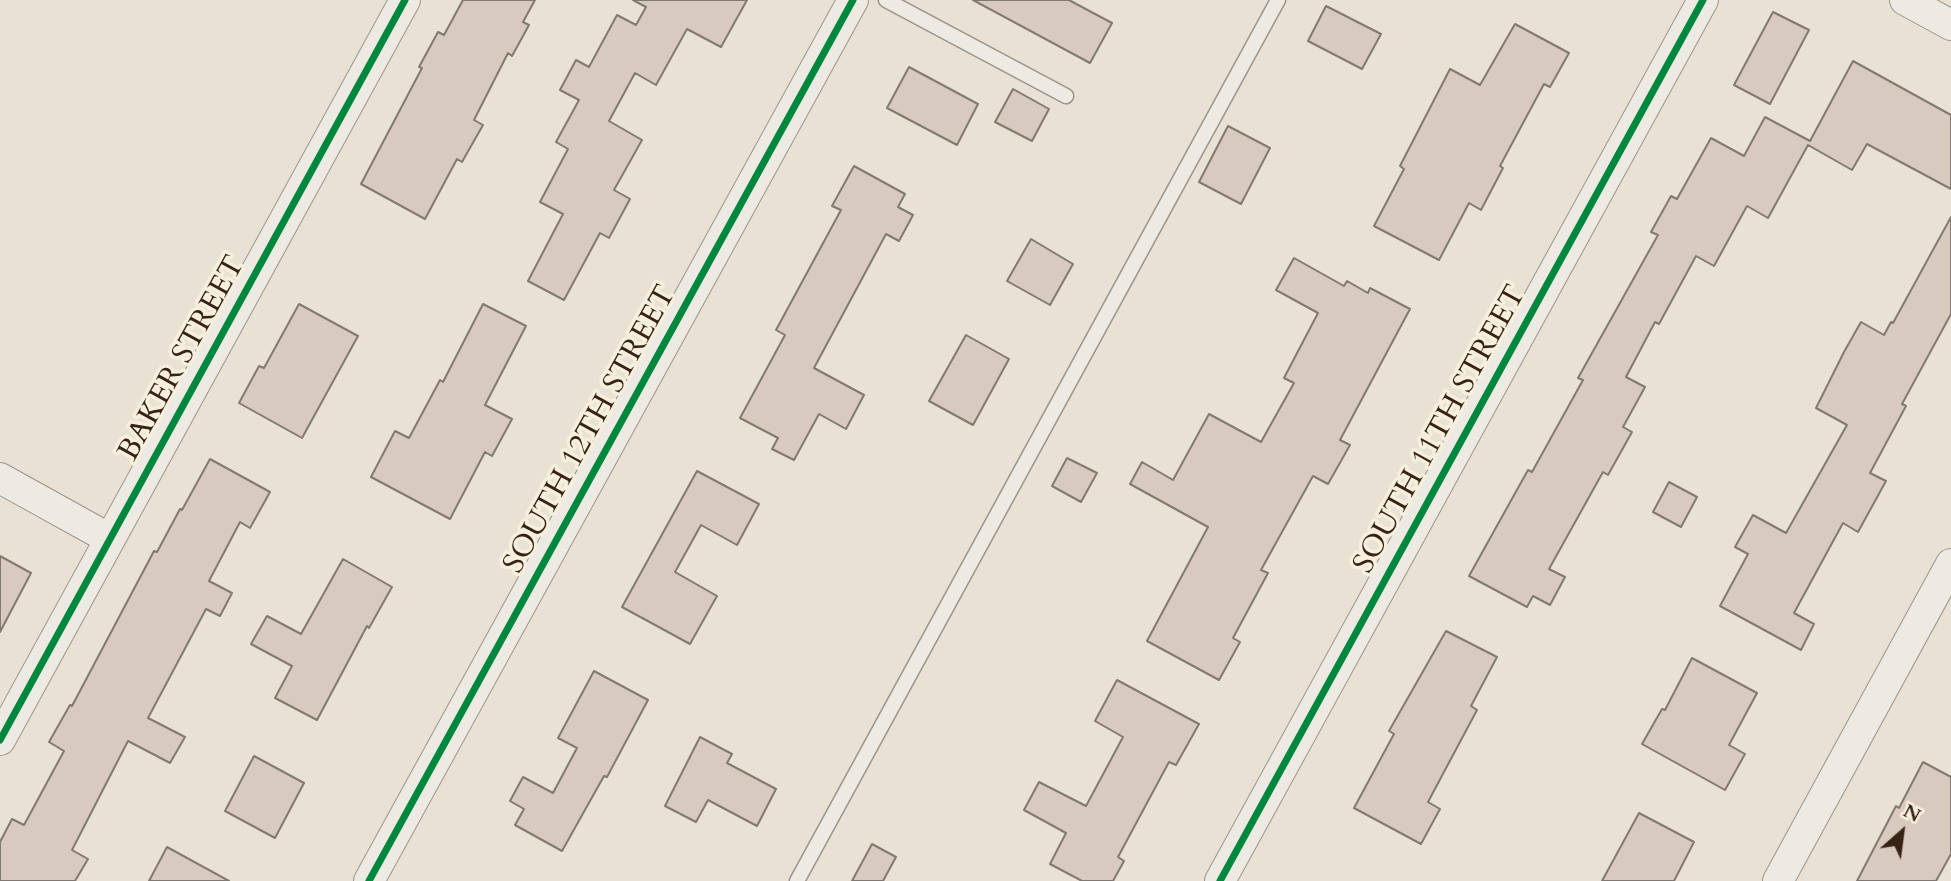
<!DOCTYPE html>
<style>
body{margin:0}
#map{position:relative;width:1951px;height:881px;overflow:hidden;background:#e9e2d4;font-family:Cardo,serif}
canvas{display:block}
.north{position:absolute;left:1867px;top:797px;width:70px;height:70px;-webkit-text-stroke:5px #f6efde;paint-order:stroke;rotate:28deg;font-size:19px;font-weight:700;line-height:28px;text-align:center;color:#372216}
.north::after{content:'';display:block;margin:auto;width:24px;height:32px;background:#372216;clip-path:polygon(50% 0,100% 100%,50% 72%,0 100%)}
</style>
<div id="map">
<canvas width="1951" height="881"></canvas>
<div class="north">N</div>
</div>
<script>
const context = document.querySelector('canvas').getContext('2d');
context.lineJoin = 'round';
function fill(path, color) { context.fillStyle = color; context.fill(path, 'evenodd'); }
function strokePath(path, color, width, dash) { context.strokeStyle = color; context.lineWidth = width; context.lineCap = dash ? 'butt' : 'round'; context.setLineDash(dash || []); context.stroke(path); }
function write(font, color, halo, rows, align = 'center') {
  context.font = font + ' Cardo,serif'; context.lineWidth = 7; context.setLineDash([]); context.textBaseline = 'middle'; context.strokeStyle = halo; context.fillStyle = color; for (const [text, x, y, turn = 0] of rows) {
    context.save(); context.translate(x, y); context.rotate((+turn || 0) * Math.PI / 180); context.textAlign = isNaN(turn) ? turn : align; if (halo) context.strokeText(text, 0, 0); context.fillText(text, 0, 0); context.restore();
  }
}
const building = new Path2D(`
 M 463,0 L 535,0 L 523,22 L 529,25 L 512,56 L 508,53 L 474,120 L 483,125 L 462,162 L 457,159 L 425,219 L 361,184 L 422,68 L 419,67 L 438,32 L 444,35 Z
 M 633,0 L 747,0 L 721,47 L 687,29 L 656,85 L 635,73 L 609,121 L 642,140 L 614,190 L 630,199 L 609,238 L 600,233 L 564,300 L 528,281 L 563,214 L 540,202 L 568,149 L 556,142 L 579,100 L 560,90 L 576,60 L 589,67 L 617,15 L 636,25 L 646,7 Z
 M 973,0 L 1069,0 L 1112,23 L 1090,63 Z
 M 1326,6 L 1381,34 L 1362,69 L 1308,41 Z
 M 1773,12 L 1809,30 L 1770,104 L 1734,85 Z
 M 1515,24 L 1569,53 L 1550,87 L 1544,84 L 1500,166 L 1503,168 L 1481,210 L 1469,203 L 1439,260 L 1374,226 L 1404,169 L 1400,166 L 1450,69 L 1480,85 Z
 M 1853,61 L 1951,115 L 1951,189 L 1867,144 L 1852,170 L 1808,145 L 1768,218 L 1747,206 L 1714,266 L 1696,256 L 1659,324 L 1655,322 L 1626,377 L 1645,387 L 1623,427 L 1632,432 L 1608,475 L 1603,472 L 1549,569 L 1565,577 L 1550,605 L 1533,596 L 1527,607 L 1469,576 L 1528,470 L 1532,472 L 1583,380 L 1578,378 L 1658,235 L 1651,232 L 1671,196 L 1677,199 L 1711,138 L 1744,156 L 1765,117 L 1810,141 Z
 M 909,67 L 978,104 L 957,145 L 887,108 Z
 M 1013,89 L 1049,109 L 1032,141 L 995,122 Z
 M 1228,126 L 1270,148 L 1241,204 L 1199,182 Z
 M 854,166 L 905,194 L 898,207 L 913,215 L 899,241 L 886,234 L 814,368 L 864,395 L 846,429 L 819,414 L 794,460 L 772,449 L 778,438 L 740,418 L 785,335 L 776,330 L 841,210 L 832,206 Z
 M 1951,217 L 1951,314 L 1902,404 L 1906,406 L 1870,473 L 1886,481 L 1858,532 L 1843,523 L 1794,613 L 1814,624 L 1801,650 L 1720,606 L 1748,554 L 1735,547 L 1753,515 L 1786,533 L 1847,425 L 1816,408 L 1844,352 L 1861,322 L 1884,335 L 1891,322 L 1893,323 Z
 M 1031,239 L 1073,264 L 1050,305 L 1007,281 Z
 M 1294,258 L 1344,286 L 1347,281 L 1368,293 L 1370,288 L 1410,309 L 1340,440 L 1350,445 L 1328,484 L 1313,476 L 1261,570 L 1268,573 L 1233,638 L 1240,642 L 1219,680 L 1147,641 L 1208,527 L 1130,484 L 1142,462 L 1173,480 L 1209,414 L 1261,442 L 1294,383 L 1284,378 L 1318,313 L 1276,290 Z
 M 299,304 L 358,336 L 302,438 L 239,403 L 259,366 L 264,368 Z
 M 483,304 L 526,326 L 485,405 L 512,419 L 492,456 L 485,452 L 450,519 L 371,477 L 395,431 L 409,438 L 440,380 L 443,382 Z
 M 966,335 L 1009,359 L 973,425 L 929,401 Z
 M 1067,458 L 1097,473 L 1081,502 L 1052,486 Z
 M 210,459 L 270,492 L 250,528 L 240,522 L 209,581 L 232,593 L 220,616 L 206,609 L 148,718 L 185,737 L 170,763 L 128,741 L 72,850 L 88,859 L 75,881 L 0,881 L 0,842 L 12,819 L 24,825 L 64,751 L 49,742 L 70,705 L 72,706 L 154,551 L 157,552 L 180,509 L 182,510 Z
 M 697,471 L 759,504 L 737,545 L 701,525 L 675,572 L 717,596 L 690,644 L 622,607 Z
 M 1669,482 L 1697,497 L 1681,527 L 1653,512 Z
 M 0,556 L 31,573 L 0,632 Z
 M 343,559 L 392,587 L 369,628 L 367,626 L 317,720 L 275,698 L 292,666 L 251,644 L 267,616 L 301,634 Z
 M 1446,631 L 1497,657 L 1471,706 L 1477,710 L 1428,802 L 1440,809 L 1421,844 L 1354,808 L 1394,734 L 1389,731 Z
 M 1692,658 L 1757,693 L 1729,745 L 1745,754 L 1725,790 L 1642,744 L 1662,709 L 1665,710 Z
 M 594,671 L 648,700 L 607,777 L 604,776 L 562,851 L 515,825 L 524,809 L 510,801 L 523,777 L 553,793 L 577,748 L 558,738 Z
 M 1117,680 L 1199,724 L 1176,765 L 1169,762 L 1118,857 L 1124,861 L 1113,881 L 1082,881 L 1050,864 L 1066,833 L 1024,810 L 1039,782 L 1086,806 L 1123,737 L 1095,721 Z
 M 700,737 L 732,754 L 727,763 L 776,789 L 757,826 L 708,800 L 696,822 L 665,806 Z
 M 254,756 L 304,783 L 275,838 L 225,811 Z
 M 1923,762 L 1951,777 L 1951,854 L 1936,881 L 1857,881 L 1896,806 L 1899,808 Z
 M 1639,813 L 1694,842 L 1674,881 L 1602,881 Z
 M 872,844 L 896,857 L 883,881 L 852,881 Z
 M 167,847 L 229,881 L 149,881 Z`);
fill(building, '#d9cabf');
strokePath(building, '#817a72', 2);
const service = new Path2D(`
 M 886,0 L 1066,96
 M 797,881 L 1278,0`);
const minor = new Path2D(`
 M 1905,0 L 1951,25
 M 0,478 L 110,539
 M 0,740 L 405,0
 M 369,881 L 853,0
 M 1220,881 L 1703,0
 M 1778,881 L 1951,564`);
strokePath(service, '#9b948b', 17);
strokePath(minor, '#9b948b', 32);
strokePath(service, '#edeae3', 14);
strokePath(minor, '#edeae3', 30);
strokePath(new Path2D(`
 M 0,740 L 405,0
 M 369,881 L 853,0
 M 1220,881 L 1703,0`), '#00873e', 7);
write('30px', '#372216', '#f6efde', [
 ["BAKER STREET",183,359,-61],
 ["SOUTH 12TH STREET",591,430,-61],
 ["SOUTH 11TH STREET",1441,430,-61]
]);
</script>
